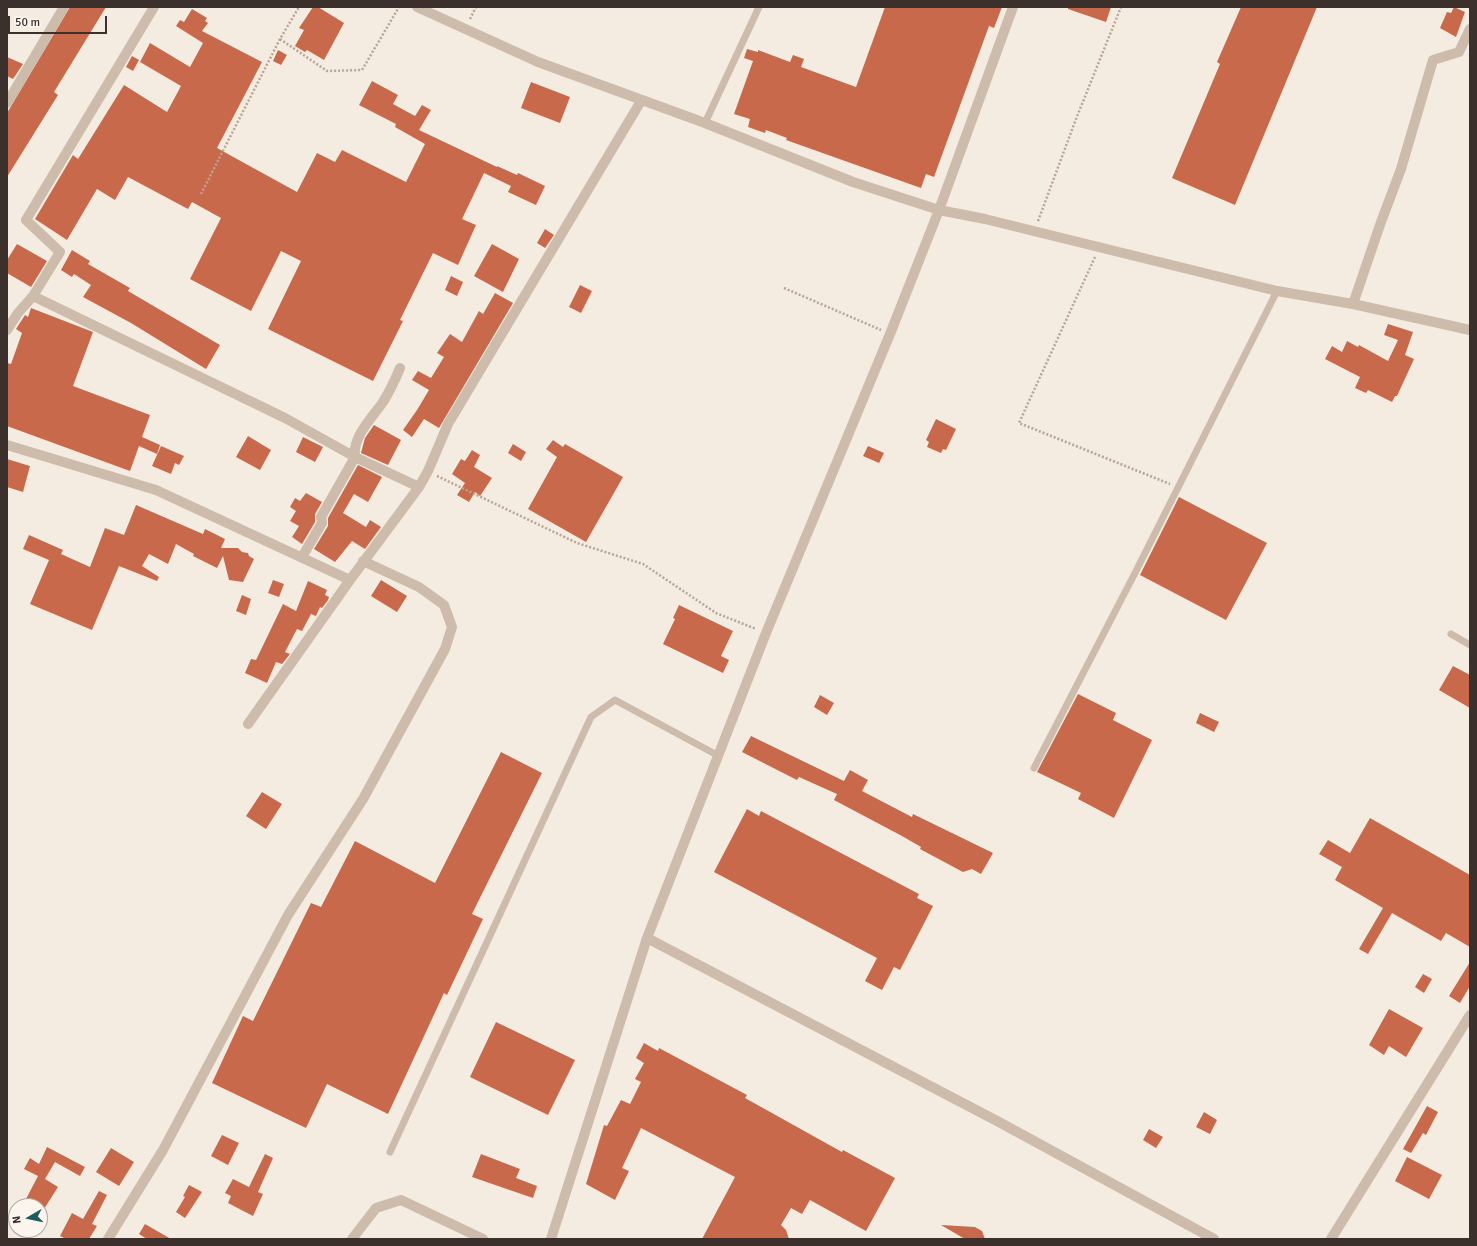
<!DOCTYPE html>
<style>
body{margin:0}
#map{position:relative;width:1477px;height:1246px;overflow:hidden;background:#f4ebe1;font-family:Signika,sans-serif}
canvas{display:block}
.frame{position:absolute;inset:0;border:8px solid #3b302b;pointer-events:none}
.north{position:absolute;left:8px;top:1198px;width:40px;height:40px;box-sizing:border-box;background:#fbf5ee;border:1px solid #aea6a0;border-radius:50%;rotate:261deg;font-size:11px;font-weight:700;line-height:16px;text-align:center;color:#3b302b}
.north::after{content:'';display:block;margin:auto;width:14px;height:18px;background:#1f5a5e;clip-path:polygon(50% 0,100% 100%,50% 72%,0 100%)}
.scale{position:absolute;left:8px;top:16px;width:99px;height:18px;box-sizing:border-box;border:2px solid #3b302b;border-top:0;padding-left:5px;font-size:12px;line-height:14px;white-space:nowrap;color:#3b302b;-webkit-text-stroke:3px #fbf5ee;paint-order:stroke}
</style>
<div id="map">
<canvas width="1477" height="1246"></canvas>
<div class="frame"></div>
<div class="north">N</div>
<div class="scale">50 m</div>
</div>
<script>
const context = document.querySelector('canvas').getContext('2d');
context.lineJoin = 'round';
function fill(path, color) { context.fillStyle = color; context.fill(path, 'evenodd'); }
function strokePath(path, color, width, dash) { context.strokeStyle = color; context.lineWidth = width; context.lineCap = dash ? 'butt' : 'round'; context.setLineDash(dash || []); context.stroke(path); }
fill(new Path2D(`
 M 70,7 L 106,7 L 54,92 L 58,95 L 7,177 L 7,113 Z
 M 313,7 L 318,7 L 344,23 L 324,60 L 307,50 L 305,52 L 295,46 L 304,30 L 299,28 Z
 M 885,7 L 1002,7 L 994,28 L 989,26 L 934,177 L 926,174 L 921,188 L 786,140 L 787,138 L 766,130 L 765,133 L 748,127 L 750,119 L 734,114 L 753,61 L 744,58 L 747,49 L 758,52 L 758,50 L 790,62 L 793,55 L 804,59 L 801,67 L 856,87 Z
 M 1068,7 L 1111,7 L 1106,22 L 1068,9 Z
 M 1241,7 L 1317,7 L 1235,205 L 1172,178 L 1220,64 L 1217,62 Z
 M 1454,7 L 1465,12 L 1456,37 L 1440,28 L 1447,12 L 1451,13 Z
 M 192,9 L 207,18 L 205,21 L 208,23 L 202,31 L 262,62 L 217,148 L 297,192 L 317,153 L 335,162 L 342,150 L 406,182 L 425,144 L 395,127 L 396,124 L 359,105 L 372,81 L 398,95 L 393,104 L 415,116 L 422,105 L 431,110 L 419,130 L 497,167 L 497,166 L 517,175 L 518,173 L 545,186 L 536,205 L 508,192 L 511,186 L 484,173 L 462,219 L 476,225 L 458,265 L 433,253 L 400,320 L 403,321 L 373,381 L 268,329 L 301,261 L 281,251 L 251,311 L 190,279 L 221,218 L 192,202 L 188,209 L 128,177 L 115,200 L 97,189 L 67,240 L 35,219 L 73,155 L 78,159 L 124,85 L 167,112 L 181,86 L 140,62 L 150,43 L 190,67 L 203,43 L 176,26 L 180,20 L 184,22 Z
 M 278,50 L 287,55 L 281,65 L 273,61 Z
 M 132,56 L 139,60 L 133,71 L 126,67 Z
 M 7,57 L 23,64 L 13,79 L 7,76 Z
 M 531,82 L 570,97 L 560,123 L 521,108 Z
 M 545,229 L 554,235 L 545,248 L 537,243 Z
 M 17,244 L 47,261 L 31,287 L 7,273 L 7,260 Z
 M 492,244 L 519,259 L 503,292 L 474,276 Z
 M 72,250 L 90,261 L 88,264 L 130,288 L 128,291 L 220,345 L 206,369 L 131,323 L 83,297 L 91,285 L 74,274 L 72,277 L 61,270 Z
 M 451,276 L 463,282 L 457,296 L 445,290 Z
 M 580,285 L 592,291 L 581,313 L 569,307 Z
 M 495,293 L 513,303 L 439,428 L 424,419 L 412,437 L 403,430 L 417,410 L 429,390 L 412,380 L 418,371 L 431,378 L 444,357 L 437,353 L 450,334 L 462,342 L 479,311 L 483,314 Z
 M 31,308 L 93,332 L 73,386 L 150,415 L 142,437 L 160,445 L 157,454 L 139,446 L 130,471 L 7,426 L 7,363 L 11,364 L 22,333 L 16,329 L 25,315 L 28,317 Z
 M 1388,324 L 1413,332 L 1405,355 L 1414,359 L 1397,396 L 1395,396 L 1392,402 L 1368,390 L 1366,393 L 1355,388 L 1360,377 L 1325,359 L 1332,346 L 1342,352 L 1347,341 L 1358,347 L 1359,345 L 1388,361 L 1398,340 L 1384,335 Z
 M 936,419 L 956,429 L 946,450 L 943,449 L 941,453 L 927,447 L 929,442 L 926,440 Z
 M 374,425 L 401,440 L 388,465 L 361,453 L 365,438 Z
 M 248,436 L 271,450 L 260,470 L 236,457 Z
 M 303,437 L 323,447 L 315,462 L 296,452 Z
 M 553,440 L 563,447 L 565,444 L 623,477 L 586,542 L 528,509 L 557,457 L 546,449 Z
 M 513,444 L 526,452 L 521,461 L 508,453 Z
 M 161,446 L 184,456 L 179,465 L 175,463 L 171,474 L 152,466 Z
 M 868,446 L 884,453 L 879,463 L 863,456 Z
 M 472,450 L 480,455 L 474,467 L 492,478 L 480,496 L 475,492 L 469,502 L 457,495 L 465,483 L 452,474 L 461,459 L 465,461 Z
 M 7,459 L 30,466 L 23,492 L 7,487 Z
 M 358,465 L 382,477 L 368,502 L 354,494 L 343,513 L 366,527 L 370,520 L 381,527 L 365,549 L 352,541 L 335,562 L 314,549 L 328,526 L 328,518 Z
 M 306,493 L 322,502 L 315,514 L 315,522 L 302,544 L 292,537 L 299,526 L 290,521 L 296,511 L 290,507 L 295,498 L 300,501 Z
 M 1179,497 L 1267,543 L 1226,620 L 1140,575 Z
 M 136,505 L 203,534 L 205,529 L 225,539 L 221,548 L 238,548 L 242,552 L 248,553 L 249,556 L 254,559 L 243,582 L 229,580 L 223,556 L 217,568 L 193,556 L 194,554 L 176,544 L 168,564 L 149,554 L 142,566 L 159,577 L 157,581 L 119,566 L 92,630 L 30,604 L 49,560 L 23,549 L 29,535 L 63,550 L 61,554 L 90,567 L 105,528 L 124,535 Z
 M 273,580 L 284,584 L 279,597 L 268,593 Z
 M 381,580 L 407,596 L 397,612 L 371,596 Z
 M 308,581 L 327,590 L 325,595 L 329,597 L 328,600 L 322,608 L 320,607 L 316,616 L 311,614 L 302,631 L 297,629 L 285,652 L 290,654 L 282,664 L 276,662 L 267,683 L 245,673 L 251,659 L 256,660 L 283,604 L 296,611 Z
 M 242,595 L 251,599 L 246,615 L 236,611 Z
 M 679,605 L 733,631 L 721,656 L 729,660 L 723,673 L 663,644 L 675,619 L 673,618 Z
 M 1453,666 L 1470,675 L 1470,708 L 1439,690 Z
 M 1078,694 L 1116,713 L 1113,720 L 1152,740 L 1114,818 L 1078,799 L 1081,793 L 1037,772 Z
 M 820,695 L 834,703 L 827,715 L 814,707 Z
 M 1200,713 L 1219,722 L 1214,732 L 1196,723 Z
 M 751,736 L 844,781 L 850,770 L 868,780 L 862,791 L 912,817 L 913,814 L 993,853 L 981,874 L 972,869 L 963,872 L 920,849 L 921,847 L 902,836 L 834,800 L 837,794 L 799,777 L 797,780 L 742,752 Z
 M 501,752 L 542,773 L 472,914 L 483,919 L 447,995 L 444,993 L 388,1114 L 327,1084 L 306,1128 L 212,1083 L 243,1016 L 253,1021 L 311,903 L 321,907 L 355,841 L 435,883 Z
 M 262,792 L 282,804 L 266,829 L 246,816 Z
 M 747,809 L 759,816 L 761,811 L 919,894 L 917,898 L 933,906 L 900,970 L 894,967 L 882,990 L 865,981 L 877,958 L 714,872 Z
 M 1370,818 L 1470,875 L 1470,947 L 1446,933 L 1441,941 L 1392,913 L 1368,954 L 1359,949 L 1383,908 L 1335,880 L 1342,867 L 1319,854 L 1328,840 L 1350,853 Z
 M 1470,962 L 1470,986 L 1460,1003 L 1449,996 Z
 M 1423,974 L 1432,979 L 1424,993 L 1415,987 Z
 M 1389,1009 L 1423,1028 L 1406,1057 L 1389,1046 L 1384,1055 L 1369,1045 Z
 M 496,1022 L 575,1060 L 548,1115 L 470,1077 Z
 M 644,1043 L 658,1051 L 659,1048 L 747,1095 L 745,1098 L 842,1152 L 843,1150 L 895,1178 L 866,1231 L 810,1200 L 802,1214 L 791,1208 L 781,1225 L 786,1230 L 789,1239 L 702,1239 L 735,1177 L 641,1128 L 622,1168 L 629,1171 L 615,1200 L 586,1184 L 604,1125 L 607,1126 L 621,1100 L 630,1104 L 641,1082 L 635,1079 L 644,1063 L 636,1058 Z
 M 1427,1106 L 1438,1112 L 1426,1135 L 1423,1133 L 1411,1153 L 1403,1149 Z
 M 1204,1112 L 1217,1120 L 1210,1134 L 1196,1127 Z
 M 1149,1129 L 1163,1137 L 1156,1148 L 1143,1140 Z
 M 222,1135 L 239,1143 L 228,1165 L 211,1156 Z
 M 47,1147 L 85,1167 L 80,1176 L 55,1162 L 45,1179 L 58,1187 L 44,1209 L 26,1199 L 38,1176 L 24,1169 L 30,1158 L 39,1164 Z
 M 111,1148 L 134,1162 L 119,1186 L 96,1172 Z
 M 265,1154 L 273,1158 L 258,1192 L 263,1194 L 253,1216 L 228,1203 L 231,1196 L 225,1193 L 233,1179 L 249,1187 Z
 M 481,1154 L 520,1169 L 516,1178 L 537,1186 L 533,1198 L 472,1177 Z
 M 1407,1157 L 1442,1175 L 1429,1199 L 1395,1181 Z
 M 189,1185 L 202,1192 L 185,1218 L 176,1212 L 185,1197 L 183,1196 Z
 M 99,1191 L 107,1195 L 92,1224 L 97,1226 L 89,1239 L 66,1239 L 60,1236 L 72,1213 L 83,1219 Z
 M 145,1224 L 171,1239 L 147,1239 L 139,1234 Z
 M 941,1225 L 975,1227 L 982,1231 L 985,1239 L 965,1239 Z`), '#c8694b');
strokePath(new Path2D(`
 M 470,19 L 476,7
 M 280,39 L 327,71 L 362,70 L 399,7
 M 201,194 L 280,39 L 299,7
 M 1038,221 L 1076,119 L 1121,7
 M 1095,257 L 1019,423 L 1170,484
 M 784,288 L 881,330
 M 437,476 L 577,543 L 643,564 L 716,613 L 756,629`), '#b9a596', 2.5, [2, 2]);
strokePath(new Path2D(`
 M 705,123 L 759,7
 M 1451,634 L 1470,645
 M 1034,768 L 1135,573 L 1277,291
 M 390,1152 L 591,717 L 615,700 L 717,755`), '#cdbbac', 7);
strokePath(new Path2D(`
 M 417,7 L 538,62 L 705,123 L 853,182 L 939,210 L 985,219 L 1277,291 L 1353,304 L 1470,330
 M 7,103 L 64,7
 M 33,296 L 285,418 L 355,457 L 419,487
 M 1353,304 L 1381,222 L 1401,169 L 1433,60 L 1459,52 L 1470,29
 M 7,330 L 18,313 L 33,296 L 60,252 L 26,220 L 154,7
 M 7,445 L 156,490 L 350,580 L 419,487 L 428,471 L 448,424 L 641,101
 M 302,557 L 322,523 L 321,517 L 355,457 C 352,437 372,418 383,402 C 390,391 395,380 400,368
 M 248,724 L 350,580
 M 647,938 L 999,1122 L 1214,1239
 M 108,1239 L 163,1150 L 288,915 L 363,799 L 445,649 L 452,627 L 444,605 L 419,587 L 363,561
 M 352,1239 L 376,1208 L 401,1200 L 483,1239
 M 551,1239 L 647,938 L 766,633 L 890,334 L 939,210 L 1013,7
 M 1331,1239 L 1470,1015`), '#cdbbac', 10);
</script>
